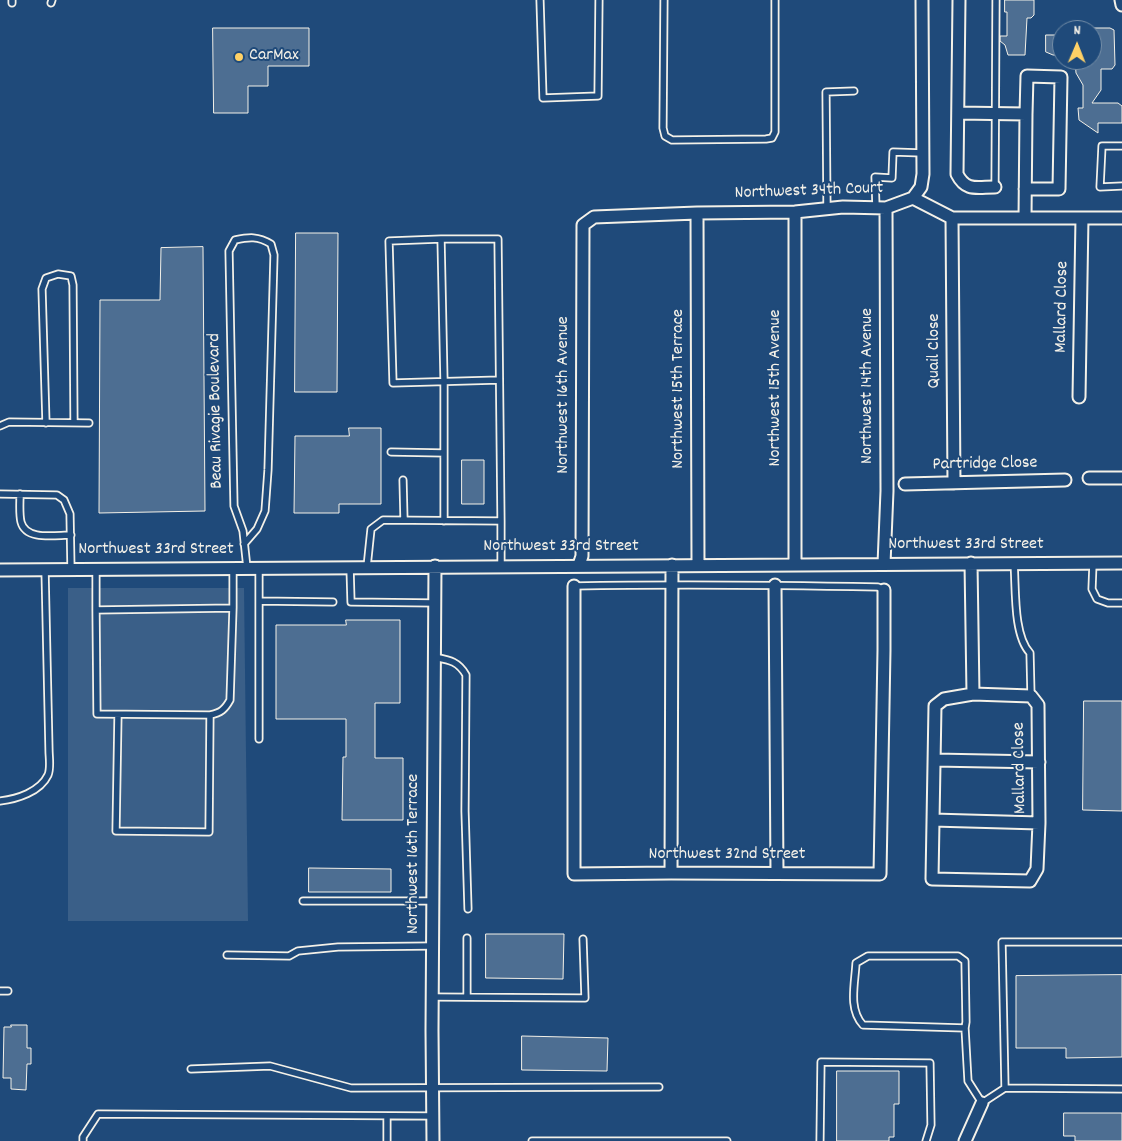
<!DOCTYPE html>
<style>
body{margin:0}
#map{position:relative;width:1122px;height:1141px;overflow:hidden;background:#1f4a7a;font-family:Dekko,sans-serif}
canvas{display:block}
.north{position:absolute;left:1052px;top:20px;width:50px;height:50px;box-sizing:border-box;background:#1f4a7a;border:1px solid #748da6;border-radius:50%;rotate:1deg;font-size:14px;font-weight:700;line-height:20px;text-align:center;color:#f4f1e8}
.north::after{content:'';display:block;margin:auto;width:18px;height:22px;background:#ffd166;clip-path:polygon(50% 0,100% 100%,50% 72%,0 100%)}
</style>
<div id="map">
<canvas width="1122" height="1141"></canvas>
<div class="north">N</div>
</div>
<script>
const context = document.querySelector('canvas').getContext('2d');
context.lineJoin = 'round';
function fill(path, color) { context.fillStyle = color; context.fill(path, 'evenodd'); }
function strokePath(path, color, width, dash) { context.strokeStyle = color; context.lineWidth = width; context.lineCap = dash ? 'butt' : 'round'; context.setLineDash(dash || []); context.stroke(path); }
function write(font, color, halo, rows, align = 'center') {
  context.font = font + ' Dekko,sans-serif'; context.lineWidth = 4; context.setLineDash([]); context.textBaseline = 'middle'; context.strokeStyle = halo; context.fillStyle = color; for (const [text, x, y, turn = 0] of rows) {
    context.save(); context.translate(x, y); context.rotate((+turn || 0) * Math.PI / 180); context.textAlign = isNaN(turn) ? turn : align; if (halo) context.strokeText(text, 0, 0); context.fillText(text, 0, 0); context.restore();
  }
}
fill(new Path2D(`
 M 68,588 L 244,588 L 248,921 L 68,921 Z`), '#3a5f88');
const building = new Path2D(`
 M 1005,0 L 1034,0 L 1034,15 L 1031,18 L 1027,18 L 1025,55 L 1008,55 L 1005,45 L 1000,41 L 1000,36 L 1007,36 L 1007,12 L 1005,12 Z
 M 213,28 L 309,28 L 309,66 L 268,66 L 268,86 L 248,86 L 248,113 L 214,113 Z
 M 1092,28 L 1110,28 L 1114,30 L 1115,65 L 1112,69 L 1101,69 L 1101,90 L 1092,103 L 1118,103 L 1122,106 L 1122,123 L 1098,123 L 1098,133 L 1079,120 L 1078,108 L 1083,108 L 1083,85 L 1076,73 L 1075,60 L 1092,60 Z
 M 1046,35 L 1062,35 L 1062,55 L 1053,55 L 1046,52 Z
 M 296,233 L 338,233 L 337,392 L 295,392 Z
 M 203,247 L 205,511 L 99,513 L 100,300 L 160,300 L 161,248 Z
 M 349,428 L 381,428 L 381,504 L 339,504 L 339,513 L 294,513 L 295,436 L 349,436 Z
 M 462,460 L 484,460 L 484,504 L 462,504 Z
 M 346,620 L 400,620 L 400,703 L 375,703 L 375,758 L 403,758 L 403,820 L 342,820 L 343,757 L 346,757 L 346,719 L 276,719 L 276,625 L 346,625 Z
 M 1084,701 L 1122,701 L 1122,811 L 1083,810 Z
 M 309,868 L 391,869 L 391,892 L 309,892 Z
 M 486,934 L 564,934 L 563,979 L 486,978 Z
 M 1122,975 L 1122,1057 L 1066,1058 L 1066,1048 L 1016,1048 L 1016,976 Z
 M 11,1025 L 27,1025 L 27,1048 L 31,1048 L 31,1064 L 27,1064 L 26,1090 L 11,1089 L 11,1078 L 3,1078 L 4,1027 L 11,1027 Z
 M 522,1036 L 608,1038 L 607,1071 L 522,1070 Z
 M 837,1071 L 899,1071 L 899,1104 L 894,1104 L 894,1137 L 889,1137 L 889,1141 L 837,1141 Z
 M 1064,1113 L 1122,1113 L 1122,1141 L 1075,1141 L 1075,1136 L 1064,1136 Z`);
fill(building, '#4d6e92');
strokePath(building, '#f4f1e8', 1);
const lane = new Path2D(`
 M 12,0 L 12,3
 M 540,0 L 543,98 L 598,96 L 599,0
 M 664,0 L 663,128 L 665,136 L 672,140 L 766,139 L 772,138 L 775,132 L 775,0
 M 51,3 L 52,0
 M 1122,146 L 1102,146 L 1100,187 L 1122,186
 M 995,187 L 996,0
 M 876,208 L 875,177 L 892,178 L 893,152 L 923,153
 M 827,209 L 826,92 L 854,91
 M 441,239 L 389,241 L 393,383 L 499,380
 M 46,423 L 42,289 L 46,278 L 58,274 L 71,276 L 73,285 L 74,423
 M 0,426 L 9,422 L 89,423
 M 391,452 L 444,453
 M 403,480 L 404,520
 M 0,494 L 57,495 L 64,500 L 70,514 L 71,570
 M 20,494 C 20,503 19,514 21,522 C 26,541 55,535 71,535
 M 444,521 L 444,381 L 441,239 L 498,239 L 501,521
 M 244,544 L 257,529 L 265,511 L 268,470 L 274,255 L 271,244 C 258,236 249,237 235,240 L 229,251 L 234,506 L 243,531 L 247,568
 M 1014,563 C 1016,588 1013,635 1030,653 L 1031,696
 M 1093,563 L 1092,589 L 1097,599 L 1108,603 L 1122,603
 M 350,567 L 351,602 L 435,603
 M 367,567 L 371,529 L 383,520 L 501,521 L 501,566
 M 96,570 L 96,610 L 233,608 L 233,568
 M 574,586 C 676,584 777,585 878,587 L 884,590
 M 259,601 L 333,602
 M 96,610 L 97,714 L 210,715 C 221,713 225,709 230,700 L 233,608
 M 434,657 C 449,660 458,661 466,675 L 465,811 L 468,909
 M 118,715 L 116,831 L 209,832 L 210,715
 M 259,739 L 259,568
 M 0,801 C 17,799 40,792 48,775 C 51,768 49,757 49,750 L 45,570
 M 303,901 L 433,901
 M 467,938 L 467,997
 M 227,955 L 289,956 L 298,951 L 338,947 L 432,946
 M 0,991 L 8,991
 M 432,997 L 585,998 L 583,939
 M 965,1028 L 966,1022 L 965,961 L 958,956 L 868,956 L 856,963 C 855,984 848,1009 863,1025 L 965,1028 L 968,1081 L 982,1103 L 1005,1088 L 1122,1089
 M 191,1069 L 270,1066 L 351,1088 L 659,1087
 M 1005,1088 L 1002,942 L 1122,942
 M 387,1116 L 387,1141
 M 83,1141 L 83,1137 L 98,1114 L 433,1116
 M 532,1141 L 727,1141
 M 820,1141 L 821,1062 L 930,1063 L 931,1125 L 926,1141`);
const street = new Path2D(`
 M 959,0 L 957,174 C 966,192 977,187 995,187
 M 1121,0 L 1122,5
 M 958,113 L 1026,114 L 1027,76 L 1061,77 L 1059,189 L 1025,189
 M 913,198 L 921,187 L 923,174 L 922,0
 M 697,213 L 698,565
 M 952,218 L 954,483
 M 1025,218 L 1026,114
 M 1079,397 L 1082,218
 M 1089,478 L 1122,478
 M 905,484 L 1065,480
 M 971,563 L 973,694
 M 795,564 L 795,212
 M 884,564 L 887,491 L 886,208
 M 579,565 L 582,556 L 583,225 L 594,217 L 697,213 L 795,212 L 843,207 L 886,208 L 913,198 L 952,218 L 1122,218
 M 0,570 L 1122,563
 M 775,585 L 777,873
 M 574,586 L 574,874 L 671,873 L 880,874 L 884,650 L 884,590
 M 973,694 L 1031,696 L 1038,705 L 1039,823 L 1037,869 L 1030,881 L 932,879 L 935,706 L 944,699 Z
 M 935,760 L 1039,762
 M 933,820 L 1039,823
 M 671,873 L 672,565
 M 433,1141 L 432,1030 L 435,566
 M 965,1141 L 982,1103`);
strokePath(lane, '#f4f1e8', 9);
strokePath(street, '#f4f1e8', 15);
strokePath(lane, '#1f4a7a', 5.5);
strokePath(street, '#1f4a7a', 11);
for (const [x, y, r, color] of [
 [239,57,5,"#ffd166"]
]) { const dot = new Path2D(); dot.arc(x, y, r, 0, 2 * Math.PI); context.fillStyle = color; context.fill(dot); strokePath(dot, '#1f4a7a', 2); }
write('18px', '#f4f1e8', '#1f4a7a', [
 ["CarMax",249,57]
], 'left');
write('18px', '#f4f1e8', '#1f4a7a', [
 ["Northwest 34th Court",809,192,-2],
 ["Mallard Close",1063,307,-89],
 ["Quail Close",936,351,-90],
 ["Northwest 14th Avenue",869,386,-90],
 ["Northwest 15th Avenue",777,388,-90],
 ["Northwest 15th Terrace",680,389,-90],
 ["Northwest 16th Avenue",565,395,-90],
 ["Beau Rivagie Boulevard",217,411,-91],
 ["Partridge Close",985,465,-1],
 ["Northwest 33rd Street",966,546],
 ["Northwest 33rd Street",561,548],
 ["Northwest 33rd Street",156,551],
 ["Mallard Close",1021,768,-91],
 ["Northwest 16th Terrace",415,854,-90],
 ["Northwest 32nd Street",727,856]
]);
</script>
